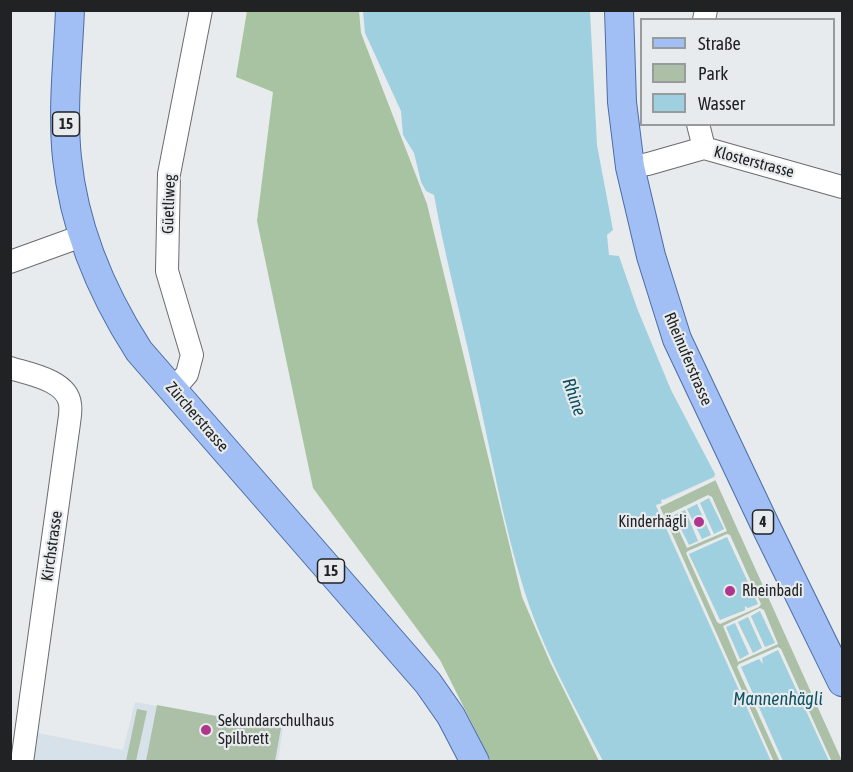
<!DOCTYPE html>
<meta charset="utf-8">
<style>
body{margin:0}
#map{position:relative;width:853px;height:772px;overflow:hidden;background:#e7ebed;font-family:"Asap Condensed",sans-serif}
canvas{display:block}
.frame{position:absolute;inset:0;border:12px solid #212223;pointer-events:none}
.legend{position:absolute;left:640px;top:18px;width:195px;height:108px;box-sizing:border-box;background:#e7ebed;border:2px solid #989b9c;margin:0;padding:8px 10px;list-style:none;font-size:18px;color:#212223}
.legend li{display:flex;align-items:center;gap:12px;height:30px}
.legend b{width:30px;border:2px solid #989b9c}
</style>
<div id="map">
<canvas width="853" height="772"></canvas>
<div class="frame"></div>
<ul class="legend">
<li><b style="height:8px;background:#a1bff4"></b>Straße</li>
<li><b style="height:16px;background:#abc0a6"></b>Park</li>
<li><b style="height:16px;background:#9fd0df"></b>Wasser</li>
</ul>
</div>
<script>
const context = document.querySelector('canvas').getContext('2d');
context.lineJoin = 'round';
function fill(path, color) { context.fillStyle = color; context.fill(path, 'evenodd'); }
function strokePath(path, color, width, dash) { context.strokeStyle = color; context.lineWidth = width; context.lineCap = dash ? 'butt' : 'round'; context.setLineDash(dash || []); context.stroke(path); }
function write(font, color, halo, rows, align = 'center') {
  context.font = font + ' "Asap Condensed",sans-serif'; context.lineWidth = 4.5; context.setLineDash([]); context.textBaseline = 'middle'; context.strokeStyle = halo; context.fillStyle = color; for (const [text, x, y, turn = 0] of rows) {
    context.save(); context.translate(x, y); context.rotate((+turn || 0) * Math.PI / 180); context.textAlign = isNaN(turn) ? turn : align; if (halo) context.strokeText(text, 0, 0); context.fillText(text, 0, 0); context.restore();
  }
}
fill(new Path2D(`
 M 135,702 L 283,728 L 278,761 L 29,762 L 33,732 L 123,750 Z`), '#d7e1e9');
fill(new Path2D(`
 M 714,477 L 842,761 L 771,761 L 656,505 Z
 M 157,705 L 281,728 L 275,761 L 146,761 Z
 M 137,709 L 147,711 L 136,761 L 126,761 Z`), '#abc0a6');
fill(new Path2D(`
 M 247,11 L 359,11 L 361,33 L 427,204 L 522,597 L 550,662 L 599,761 L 491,761 L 440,660 L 313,488 L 257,221 L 273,92 L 236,77 Z`), '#a8c3a1');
fill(new Path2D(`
 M 363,11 L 590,11 L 597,145 L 613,230 L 607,235 L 609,255 L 619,256 L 637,308 L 671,390 L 715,474 L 714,477 L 663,500 L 662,502 L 656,506 L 771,761 L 603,761 C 575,707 544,652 525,593 C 503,524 491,452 475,381 C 462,319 445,258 434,195 L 426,191 L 421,182 L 414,153 L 403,135 L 401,111 L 365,33 Z
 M 710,498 L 724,530 L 714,534 L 700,503 Z
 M 697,504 L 711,535 L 701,540 L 687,508 Z
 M 684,510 L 698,541 L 688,546 L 674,514 Z
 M 727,537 L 758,604 L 748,608 L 745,606 L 745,609 L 720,621 L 689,553 Z
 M 761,611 L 775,643 L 765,648 L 751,615 Z
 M 748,617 L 762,649 L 753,653 L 738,621 Z
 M 735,622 L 749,654 L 739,659 L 725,627 Z
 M 778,650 L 829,761 L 783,761 L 740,667 L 760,658 L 763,664 L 761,658 Z`), '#9fd0df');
fill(new Path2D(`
 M 714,477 L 716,480 L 660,507 L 774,762 L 771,761 L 656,505 L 662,503 L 661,500 L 663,499 L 664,501 Z
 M 708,495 L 712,497 L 727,531 L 687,548 L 671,513 ZM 709,498 L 724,529 L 714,534 L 700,503 ZM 697,504 L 711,535 L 702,539 L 687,509 ZM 685,510 L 698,541 L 689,545 L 674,515 Z
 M 727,534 L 730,535 L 761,604 L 759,607 L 720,624 L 717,622 L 686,553 L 688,551 ZM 727,537 L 758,604 L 748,608 L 745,606 L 745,610 L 720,620 L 689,554 Z
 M 760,608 L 764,610 L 778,644 L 738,662 L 723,626 ZM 760,611 L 775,643 L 765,647 L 751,616 ZM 748,617 L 762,648 L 753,653 L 738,622 ZM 735,623 L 749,654 L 740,659 L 726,627 Z
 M 778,647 L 781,649 L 832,762 L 829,761 L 778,650 L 762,658 L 763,664 L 759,659 L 741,667 L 783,761 L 780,762 L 737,667 L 739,664 Z`), '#e7ebed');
const minor = new Path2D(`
 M 704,20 L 706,10
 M 698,124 L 704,148
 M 630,167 L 648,164 L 704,148 L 842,187
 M 10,262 L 82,236
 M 10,368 C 29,374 67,380 70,404 C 71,410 70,417 69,423 L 22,762
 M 173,390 L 187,374 L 192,355 L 167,271 L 169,174 L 201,10`);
const major = new Path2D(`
 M 70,10 C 68,59 62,110 67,158 C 74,228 101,292 139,351 L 428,683 L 451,716 L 475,762
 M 619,10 L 622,102 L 630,167 L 651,256 L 677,339 L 766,527 L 842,682`);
strokePath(minor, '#6a6d6f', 24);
strokePath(major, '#4b6ca6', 30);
strokePath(minor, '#fff', 22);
strokePath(major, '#a1bff4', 28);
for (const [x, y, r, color] of [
 [699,522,6,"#af368a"],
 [730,591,6,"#af368a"],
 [206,730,6,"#af368a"]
]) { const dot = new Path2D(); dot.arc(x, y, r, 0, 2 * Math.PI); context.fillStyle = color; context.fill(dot); strokePath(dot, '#e7ebed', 2); }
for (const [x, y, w] of [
 [66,124,27],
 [763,522,21],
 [331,571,27]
]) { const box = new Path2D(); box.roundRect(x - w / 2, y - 12, w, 24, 4.5); context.fillStyle = '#e7ebed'; context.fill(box); strokePath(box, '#212223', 1.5); }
write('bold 15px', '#212223', null, [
 ["15",66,124],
 ["4",763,522],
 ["15",331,571]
]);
write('16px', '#212223', '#e7ebed', [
 ["Klosterstrasse",754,162,15],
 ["Güetliweg",169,204,-88],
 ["Rheinuferstrasse",688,359,67],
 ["Zürcherstrasse",197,417,49],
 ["Kirchstrasse",52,546,-82]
]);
write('16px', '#212223', '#e7ebed', [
 ["Kinderhägli",687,522,"right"],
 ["Rheinbadi",742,591],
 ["Sekundarschulhaus",218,721],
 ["Spilbrett",218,739]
], 'left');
write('italic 18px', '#0d5262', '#e7ebed', [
 ["Rhine",574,397,71],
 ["Mannenhägli",778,699]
]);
</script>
